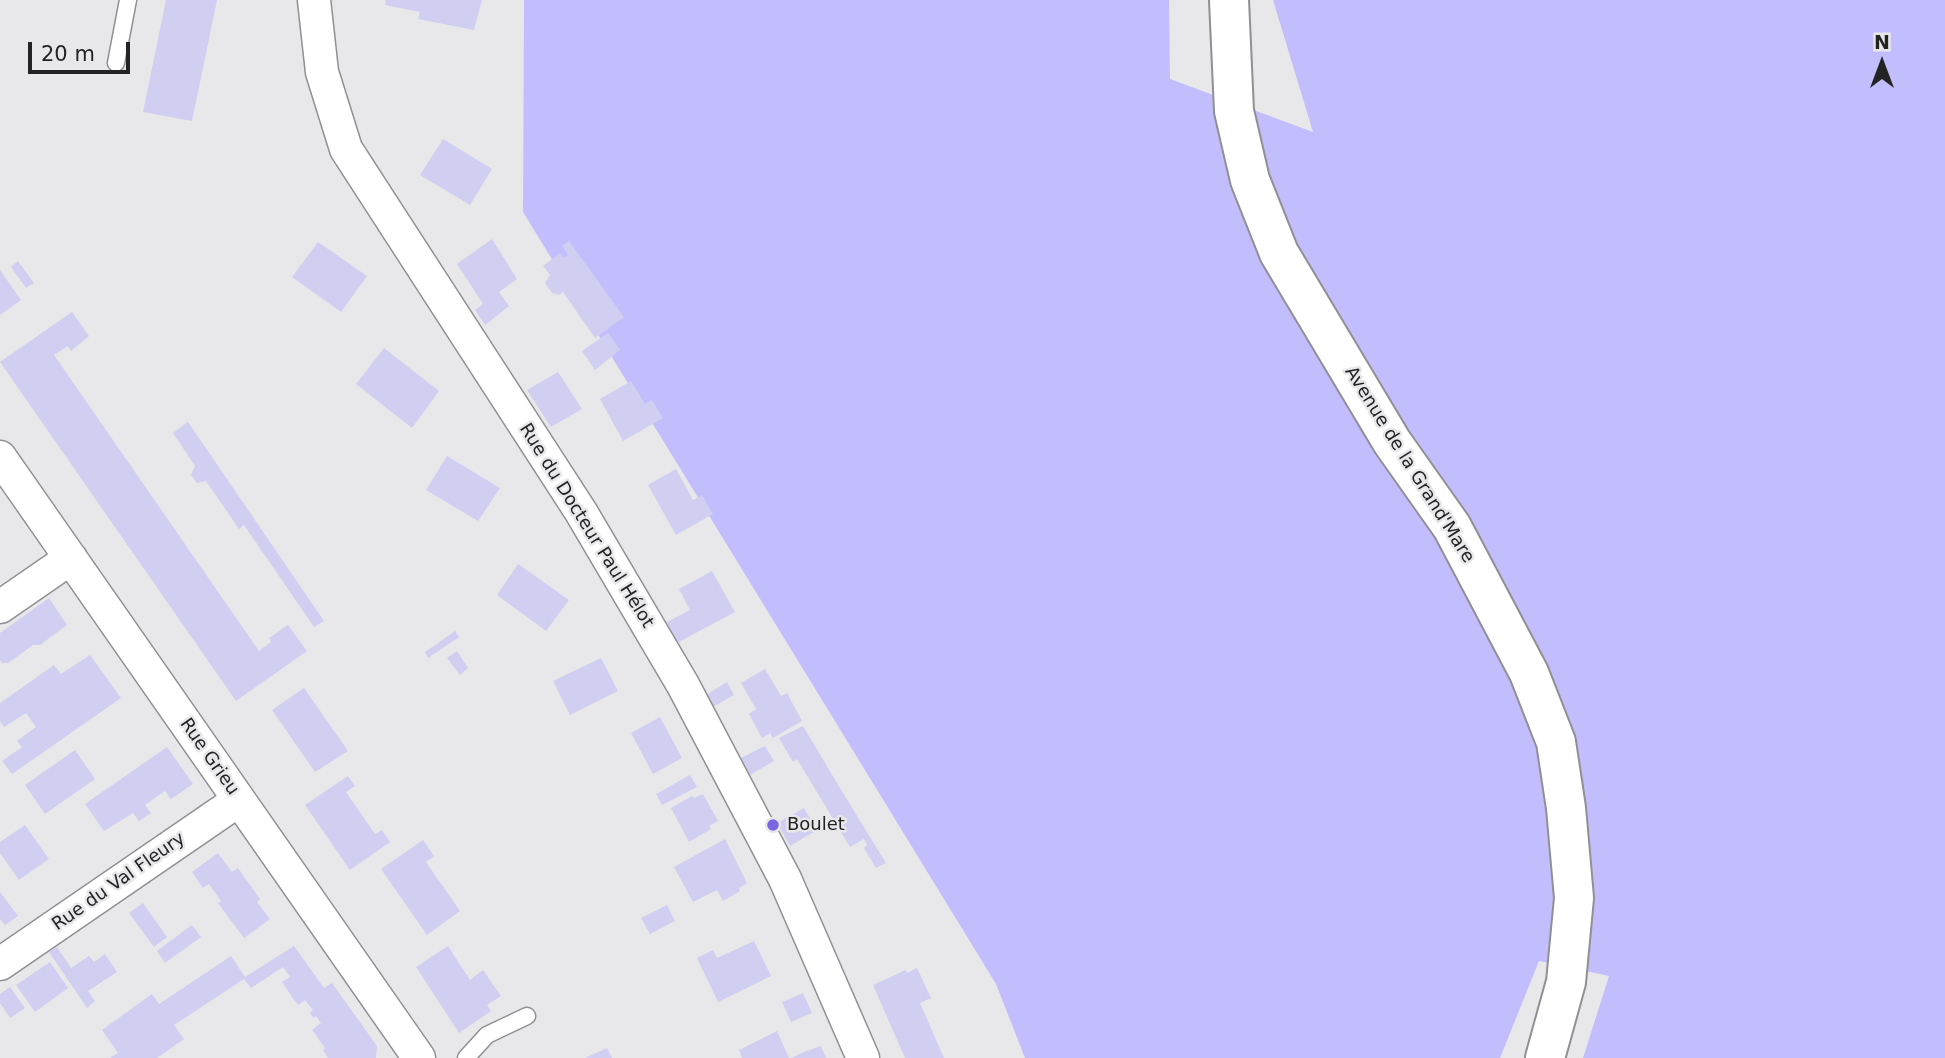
<!DOCTYPE html>
<meta charset="utf-8">
<style>
body{margin:0}
#map{position:relative;width:1945px;height:1058px;overflow:hidden;background:#e8e8eb;font-family:"DejaVu Sans",sans-serif}
canvas{display:block}
.north{position:absolute;left:1847px;top:28px;width:70px;height:70px;-webkit-text-stroke:5px #e8e8eb;paint-order:stroke;rotate:0deg;font-size:19px;font-weight:700;line-height:28px;text-align:center;color:#232324}
.north::after{content:'';display:block;margin:auto;width:24px;height:32px;background:#232324;clip-path:polygon(50% 0,100% 100%,50% 72%,0 100%)}
.scale{position:absolute;left:28px;top:42px;width:102px;height:32px;box-sizing:border-box;border:4px solid #232324;border-top:0;padding-left:9px;font-size:21px;line-height:24px;white-space:nowrap;color:#232324;-webkit-text-stroke:5px #e8e8eb;paint-order:stroke}
</style>
<div id="map">
<canvas width="1945" height="1058"></canvas>
<div class="north">N</div>
<div class="scale">20 m</div>
</div>
<script>
const context = document.querySelector('canvas').getContext('2d');
context.lineJoin = 'round';
function fill(path, color) { context.fillStyle = color; context.fill(path, 'evenodd'); }
function strokePath(path, color, width, dash) { context.strokeStyle = color; context.lineWidth = width; context.lineCap = dash ? 'butt' : 'round'; context.setLineDash(dash || []); context.stroke(path); }
function write(font, color, halo, rows, align = 'center') {
  context.font = font + ' "DejaVu Sans",sans-serif'; context.lineWidth = 5; context.setLineDash([]); context.textBaseline = 'middle'; context.strokeStyle = halo; context.fillStyle = color; for (const [text, x, y, turn = 0] of rows) {
    context.save(); context.translate(x, y); context.rotate((+turn || 0) * Math.PI / 180); context.textAlign = isNaN(turn) ? turn : align; if (halo) context.strokeText(text, 0, 0); context.fillText(text, 0, 0); context.restore();
  }
}
fill(new Path2D(`
 M 524,0 L 1169,0 L 1170,79 L 1313,132 L 1273,0 L 1945,0 L 1945,1058 L 1583,1058 L 1609,976 L 1539,961 L 1500,1058 L 1025,1058 L 996,984 L 523,212 Z`), '#c2befd');
fill(new Path2D(`
 M 166,0 L 217,0 L 192,121 L 143,112 Z
 M 386,0 L 482,0 L 474,30 L 418,19 L 420,12 L 385,5 Z
 M 443,139 L 492,169 L 470,205 L 420,175 Z
 M 492,239 L 517,279 L 499,292 L 509,306 L 485,325 L 475,310 L 483,304 L 457,264 Z
 M 569,241 L 624,317 L 595,338 L 563,292 L 559,295 L 552,293 L 545,283 L 550,275 L 543,266 L 560,253 L 564,258 L 568,255 L 562,246 Z
 M 318,242 L 367,276 L 341,312 L 292,277 Z
 M 18,261 L 34,283 L 26,288 L 11,267 Z
 M 0,270 L 21,300 L 0,315 Z
 M 72,312 L 89,336 L 71,351 L 68,346 L 54,355 L 259,651 L 271,642 L 269,638 L 288,625 L 307,651 L 236,701 L 0,362 Z
 M 608,333 L 620,350 L 595,370 L 582,351 Z
 M 384,348 L 439,391 L 412,428 L 356,384 Z
 M 558,372 L 582,409 L 551,427 L 527,390 Z
 M 631,381 L 645,404 L 652,400 L 663,418 L 623,441 L 600,399 Z
 M 188,422 L 324,621 L 314,627 L 244,525 L 239,529 L 206,481 L 197,483 L 191,475 L 195,466 L 173,433 Z
 M 447,456 L 500,488 L 478,521 L 426,490 Z
 M 676,469 L 693,500 L 702,495 L 713,514 L 676,535 L 648,485 Z
 M 518,564 L 569,600 L 546,631 L 497,595 Z
 M 712,571 L 735,612 L 677,643 L 665,623 L 690,610 L 679,589 Z
 M 49,598 L 67,625 L 40,645 L 33,645 L 8,663 L 2,663 L 0,660 L 0,633 Z
 M 455,631 L 459,637 L 428,658 L 425,652 Z
 M 457,651 L 468,668 L 460,675 L 447,658 Z
 M 90,655 L 121,698 L 12,774 L 2,761 L 22,747 L 17,741 L 36,727 L 26,713 L 4,727 L 0,721 L 0,703 L 54,665 L 61,674 Z
 M 601,658 L 618,691 L 570,715 L 553,681 Z
 M 765,669 L 781,696 L 787,693 L 802,721 L 773,738 L 770,733 L 762,738 L 749,714 L 756,709 L 741,683 Z
 M 727,682 L 734,695 L 713,707 L 706,695 Z
 M 304,688 L 348,751 L 315,772 L 272,710 Z
 M 660,717 L 682,758 L 653,774 L 631,733 Z
 M 803,726 L 840,788 L 886,863 L 876,868 L 864,848 L 867,845 L 864,839 L 850,847 L 797,759 L 793,762 L 779,738 Z
 M 765,746 L 774,761 L 750,775 L 741,758 Z
 M 167,747 L 193,784 L 171,799 L 165,791 L 145,805 L 151,813 L 139,821 L 133,813 L 104,831 L 85,804 Z
 M 75,750 L 95,779 L 45,814 L 25,785 Z
 M 690,775 L 697,787 L 662,805 L 656,794 Z
 M 348,776 L 355,786 L 346,792 L 375,834 L 382,830 L 390,842 L 350,870 L 305,805 Z
 M 703,794 L 718,821 L 709,826 L 711,829 L 689,842 L 671,808 L 692,796 L 694,798 Z
 M 804,808 L 817,830 L 790,846 L 777,823 Z
 M 25,825 L 49,859 L 19,880 L 0,853 L 0,842 Z
 M 725,839 L 747,883 L 739,888 L 740,891 L 723,901 L 717,890 L 693,902 L 674,867 Z
 M 423,840 L 434,856 L 426,862 L 460,911 L 427,935 L 381,869 Z
 M 218,853 L 232,872 L 238,868 L 260,899 L 257,902 L 270,919 L 244,938 L 218,903 L 221,901 L 209,884 L 203,888 L 192,872 Z
 M 0,892 L 18,916 L 5,925 L 0,919 Z
 M 143,903 L 167,937 L 154,947 L 129,913 Z
 M 667,905 L 675,921 L 650,934 L 641,918 Z
 M 192,925 L 201,937 L 165,963 L 157,951 Z
 M 754,941 L 771,976 L 718,1002 L 697,958 L 713,950 L 717,958 Z
 M 294,946 L 324,988 L 332,983 L 377,1046 L 376,1058 L 328,1058 L 323,1050 L 325,1048 L 312,1030 L 321,1023 L 316,1016 L 313,1018 L 310,1012 L 313,1010 L 305,1000 L 298,1005 L 292,997 L 282,982 L 290,977 L 283,967 L 251,988 L 244,979 L 174,1025 L 184,1039 L 157,1058 L 110,1058 L 118,1053 L 102,1030 L 152,994 L 159,1004 L 231,956 L 245,977 Z
 M 448,946 L 470,980 L 483,970 L 501,996 L 487,1005 L 491,1011 L 459,1033 L 416,967 Z
 M 57,947 L 71,968 L 89,956 L 94,962 L 105,954 L 117,972 L 88,991 L 95,1001 L 87,1008 L 49,952 Z
 M 50,962 L 68,988 L 35,1012 L 16,985 Z
 M 917,968 L 931,998 L 920,1003 L 944,1058 L 905,1058 L 873,985 L 906,970 L 907,973 Z
 M 10,987 L 25,1008 L 10,1018 L 0,1003 L 0,994 Z
 M 803,993 L 812,1013 L 791,1022 L 782,1002 Z
 M 777,1031 L 789,1058 L 742,1058 L 739,1050 Z
 M 821,1046 L 826,1058 L 791,1058 L 804,1052 Z
 M 607,1048 L 612,1058 L 585,1058 Z`), '#d0cef1');
const service = new Path2D(`
 M 116,63 L 128,0
 M 466,1058 L 487,1035 L 527,1016`);
const minor = new Path2D(`
 M 314,0 L 322,72 L 346,149 L 581,512 L 683,685 L 785,879 L 863,1058
 M 0,457 L 419,1058
 M 0,607 L 71,558
 M 0,964 L 239,800`);
const tertiary = new Path2D(`
 M 1229,0 L 1234,111 L 1250,180 L 1279,253 L 1392,442 L 1452,527 L 1529,673 L 1556,742 L 1566,808 L 1574,898 L 1566,982 L 1545,1058`);
strokePath(service, '#909094', 19);
strokePath(minor, '#909094', 35);
strokePath(tertiary, '#909094', 42);
strokePath(service, '#fff', 16);
strokePath(minor, '#fff', 32);
strokePath(tertiary, '#fff', 38);
for (const [x, y, r, color] of [
 [773,825,7,"#7b66e2"]
]) { const dot = new Path2D(); dot.arc(x, y, r, 0, 2 * Math.PI); context.fillStyle = color; context.fill(dot); strokePath(dot, '#e8e8eb', 2.5); }
write('18px', '#232324', '#e8e8eb', [
 ["Avenue de la Grand'Mare",1409,465,58],
 ["Rue du Docteur Paul Hélot",586,526,58],
 ["Rue Grieu",209,757,55],
 ["Rue du Val Fleury",119,882,-35]
]);
write('18px', '#232324', '#e8e8eb', [
 ["Boulet",787,825]
], 'left');
</script>
